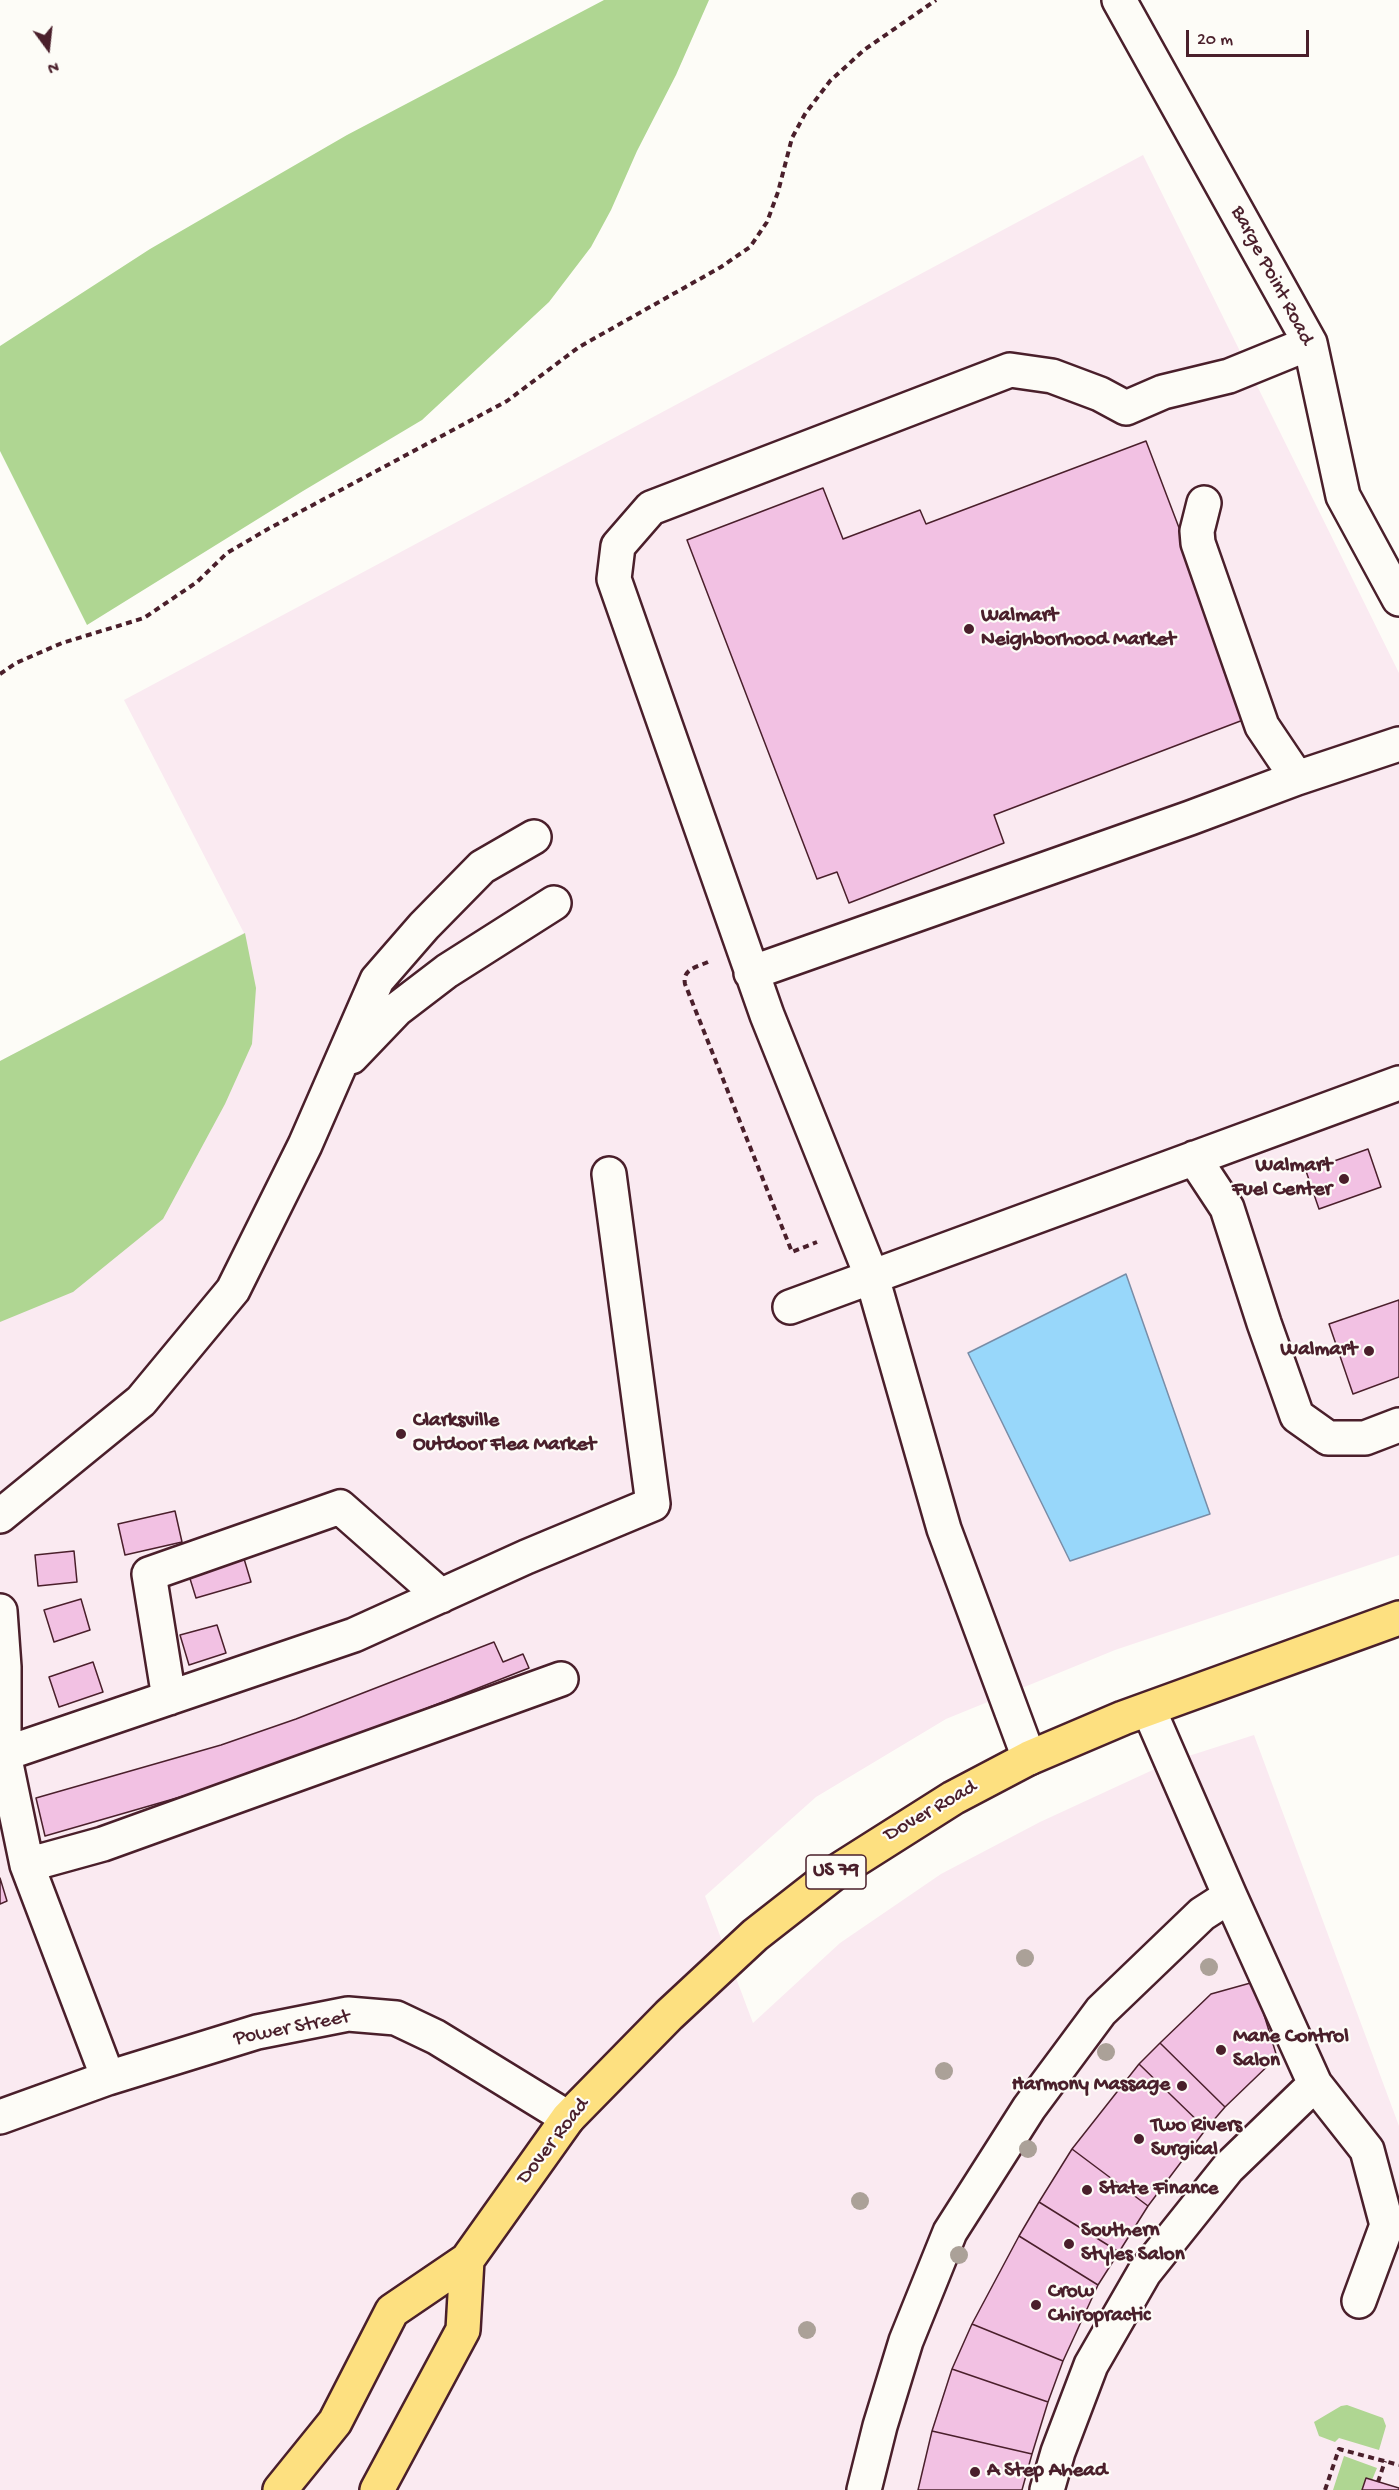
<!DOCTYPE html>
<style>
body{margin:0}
#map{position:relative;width:1399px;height:2490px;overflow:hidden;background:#fdfcf7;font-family:"Gochi Hand",sans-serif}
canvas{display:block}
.north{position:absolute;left:18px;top:18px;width:60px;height:60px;-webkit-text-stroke:4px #fdfcf7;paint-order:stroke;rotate:165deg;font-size:16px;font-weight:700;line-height:24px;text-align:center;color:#4a1f2b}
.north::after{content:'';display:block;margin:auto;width:21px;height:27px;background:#4a1f2b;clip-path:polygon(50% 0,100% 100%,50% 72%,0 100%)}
.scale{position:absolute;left:1186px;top:30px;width:123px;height:27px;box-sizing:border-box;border:3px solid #4a1f2b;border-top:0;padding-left:8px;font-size:18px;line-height:21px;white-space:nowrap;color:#4a1f2b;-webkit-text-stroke:4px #fdfcf7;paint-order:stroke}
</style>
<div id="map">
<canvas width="1399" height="2490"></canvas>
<div class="north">N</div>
<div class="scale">20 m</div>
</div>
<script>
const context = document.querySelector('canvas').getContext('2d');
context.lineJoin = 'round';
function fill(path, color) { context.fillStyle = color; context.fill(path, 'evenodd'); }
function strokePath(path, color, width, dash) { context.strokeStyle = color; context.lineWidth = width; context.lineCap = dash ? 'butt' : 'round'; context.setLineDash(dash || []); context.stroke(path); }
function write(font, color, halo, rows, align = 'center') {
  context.font = font + ' "Gochi Hand",sans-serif'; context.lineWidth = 4.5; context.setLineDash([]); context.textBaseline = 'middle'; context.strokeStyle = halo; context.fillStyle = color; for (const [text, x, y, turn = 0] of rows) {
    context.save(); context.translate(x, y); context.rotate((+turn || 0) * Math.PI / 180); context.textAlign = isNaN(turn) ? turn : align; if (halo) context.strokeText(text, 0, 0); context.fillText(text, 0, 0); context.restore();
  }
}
fill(new Path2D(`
 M 1143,155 L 1399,673 L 1399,1555 L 1115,1650 L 946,1719 L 816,1797 L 705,1896 L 753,2023 L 840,1943 L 941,1874 L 1040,1822 L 1170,1762 L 1254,1735 L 1399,2126 L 1399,2490 L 0,2490 L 0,1061 L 244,933 L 124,700 Z`), '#faeaf1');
fill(new Path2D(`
 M 604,0 L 709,0 L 676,75 L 637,151 L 611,210 L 591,247 L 549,302 L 422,420 L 303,491 L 87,625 L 0,451 L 0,346 L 150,249 L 347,135 Z
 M 245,933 L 256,988 L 252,1044 L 225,1104 L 163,1219 L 73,1292 L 0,1322 L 0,1061 Z
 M 1347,2405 L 1383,2418 L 1386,2426 L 1379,2450 L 1339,2438 L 1335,2442 L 1319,2436 L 1314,2422 L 1341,2406 Z
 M 1344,2456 L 1377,2468 L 1372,2480 L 1366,2478 L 1362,2490 L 1333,2490 Z`), '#afd692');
const water = new Path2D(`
 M 1126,1274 L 1210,1514 L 1070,1561 L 968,1353 Z`);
fill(water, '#98d7fa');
strokePath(water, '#798da7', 1.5);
const building = new Path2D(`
 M 1146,441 L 1251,717 L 994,815 L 1004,843 L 849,903 L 837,872 L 817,879 L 687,540 L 823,488 L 843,539 L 920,510 L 926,524 Z
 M 1368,1149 L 1381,1187 L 1319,1209 L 1306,1171 Z
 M 1399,1300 L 1399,1377 L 1353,1394 L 1329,1324 Z
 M 175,1511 L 182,1542 L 125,1555 L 118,1524 Z
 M 74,1551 L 77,1582 L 38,1586 L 35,1555 Z
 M 242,1552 L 251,1582 L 196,1598 L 187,1569 Z
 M 81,1599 L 90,1630 L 54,1642 L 44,1610 Z
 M 217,1625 L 226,1653 L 189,1665 L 180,1635 Z
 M 494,1642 L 503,1662 L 523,1654 L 529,1668 L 260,1774 L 45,1836 L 36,1798 L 221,1745 L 296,1719 Z
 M 93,1662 L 103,1692 L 59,1707 L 49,1677 Z
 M 0,1878 L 7,1901 L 0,1904 Z
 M 1254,1982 L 1277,2057 L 1225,2107 L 1160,2043 L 1211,1994 Z
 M 1160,2043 L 1225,2107 L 1206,2129 L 1139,2064 Z
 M 1139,2064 L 1206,2129 L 1148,2206 L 1072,2149 Z
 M 1072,2149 L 1148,2206 L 1119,2252 L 1039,2202 Z
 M 1039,2202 L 1119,2252 L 1098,2285 L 1019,2236 Z
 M 1019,2236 L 1098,2285 L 1063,2361 L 972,2324 Z
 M 972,2324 L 1063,2361 L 1048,2402 L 952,2369 Z
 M 952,2369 L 1048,2402 L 1032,2454 L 932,2431 Z
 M 932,2431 L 1032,2454 L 1022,2490 L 918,2490 Z
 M 1366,2478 L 1399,2488 L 1399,2490 L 1362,2490 Z`);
fill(building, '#f2c1e3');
strokePath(building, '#4a1f2b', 1.5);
const minor = new Path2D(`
 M 1119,0 L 1310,343 L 1343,496 L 1399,599
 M 1204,503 L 1197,531 L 1198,543 L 1262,726 L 1297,778
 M 751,973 L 1190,818 L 1297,778 L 1399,744
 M 351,1057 L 396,1010 L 447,971 L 554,903
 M 1194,1158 L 1227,1208 L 1264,1323 L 1297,1416 L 1328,1438 L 1365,1438 L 1399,1425
 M 790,1307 L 1399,1083
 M 0,1516 L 141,1401 L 233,1290 L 305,1145 L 377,980 L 424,926 L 482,867 L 534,837
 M 0,1611 L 4,1667 L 4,1754 L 27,1865 L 108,2078
 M 169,1698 L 149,1574 L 340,1507 L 441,1596
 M 4,1754 L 354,1635 L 526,1557 L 653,1504 L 609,1174
 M 1029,1758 L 944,1529 L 872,1277 L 767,1015 L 614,579 L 618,546 L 651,508 L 1010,370 L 1052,376 L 1100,394 L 1126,408 L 1163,392 L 1229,376 L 1310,343
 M 27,1865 L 103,1844 L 561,1679
 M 1315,2084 L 1367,2150 L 1387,2225 L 1359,2301
 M 0,2117 L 108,2078 L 257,2032 L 348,2014 L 396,2018 L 436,2037 L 568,2118
 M 864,2490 L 880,2426 L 906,2341 L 950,2232 L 1029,2108 L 1101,2011 L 1202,1914 L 1230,1896
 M 1047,2490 L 1058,2452 L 1091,2365 L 1144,2273 L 1228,2168 L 1315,2084 L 1230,1896 L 1149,1710`);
const major = new Path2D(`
 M 280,2490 L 335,2422 L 392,2311 L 467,2260 L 568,2118 L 669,2015 L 755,1935 L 833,1874 L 953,1798 L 1029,1758 L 1123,1718 L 1399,1618
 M 377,2490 L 463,2330 L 467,2260`);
strokePath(minor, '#4a1f2b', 38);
strokePath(major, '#4a1f2b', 38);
strokePath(new Path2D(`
 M 0,674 L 16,663 L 62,643 L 144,618 L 197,582 L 227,553 L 268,529 L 507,401 L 579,347 L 721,267 L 750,247 L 767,222 L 778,192 L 792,138 L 805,114 L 830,81 L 864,50 L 936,0
 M 708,962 C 697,967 682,969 685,984 L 792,1252 L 817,1242
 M 1378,2482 L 1385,2461
 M 1325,2490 L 1339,2449 L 1399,2465`), '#4a1f2b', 4, [6, 4.5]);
strokePath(minor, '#fdfcf7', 33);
strokePath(major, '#fde080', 33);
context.fillStyle = '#aba198';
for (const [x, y] of [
 [1025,1958],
 [1209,1967],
 [1106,2052],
 [944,2071],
 [1028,2149],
 [860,2201],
 [959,2255],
 [807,2330]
]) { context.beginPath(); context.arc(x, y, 9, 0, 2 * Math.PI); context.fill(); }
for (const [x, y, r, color] of [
 [969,629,6,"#4a1f2b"],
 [1344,1179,6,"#4a1f2b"],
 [1369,1351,6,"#4a1f2b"],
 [401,1434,6,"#4a1f2b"],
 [1221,2050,6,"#4a1f2b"],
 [1182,2086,6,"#4a1f2b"],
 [1139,2139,6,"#4a1f2b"],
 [1087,2190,6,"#4a1f2b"],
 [1069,2244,6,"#4a1f2b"],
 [1036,2305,6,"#4a1f2b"],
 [975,2472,6,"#4a1f2b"]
]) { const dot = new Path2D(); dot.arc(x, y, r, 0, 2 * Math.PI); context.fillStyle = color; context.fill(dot); strokePath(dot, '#fdfcf7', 2); }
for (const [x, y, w] of [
 [836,1872,60]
]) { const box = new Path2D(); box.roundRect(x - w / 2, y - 17, w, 34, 4.5); context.fillStyle = '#fdfcf7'; context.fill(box); strokePath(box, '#4a1f2b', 1.5); }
write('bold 20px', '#4a1f2b', null, [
 ["US 79",836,1872]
]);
write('21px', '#4a1f2b', '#fdfcf7', [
 ["Barge Point Road",1271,276,62],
 ["Dover Road",931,1812,-30],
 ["Power Street",292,2029,-11],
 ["Dover Road",554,2142,-52]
]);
write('bold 21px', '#4a1f2b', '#fdfcf7', [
 ["Walmart",981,617],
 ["Neighborhood Market",981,641],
 ["Walmart",1332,1167,"right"],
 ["Fuel Center",1332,1191,"right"],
 ["Walmart",1357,1351,"right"],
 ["Clarksville",413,1422],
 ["Outdoor Flea Market",413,1446],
 ["Mane Control",1233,2038],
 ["Salon",1233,2062],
 ["Harmony Massage",1170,2086,"right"],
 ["Two Rivers",1151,2127],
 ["Surgical",1151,2151],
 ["State Finance",1099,2190],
 ["Southern",1081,2232],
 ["Styles Salon",1081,2256],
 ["Crow",1048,2293],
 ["Chiropractic",1048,2317],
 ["A Step Ahead",987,2472]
], 'left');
</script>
